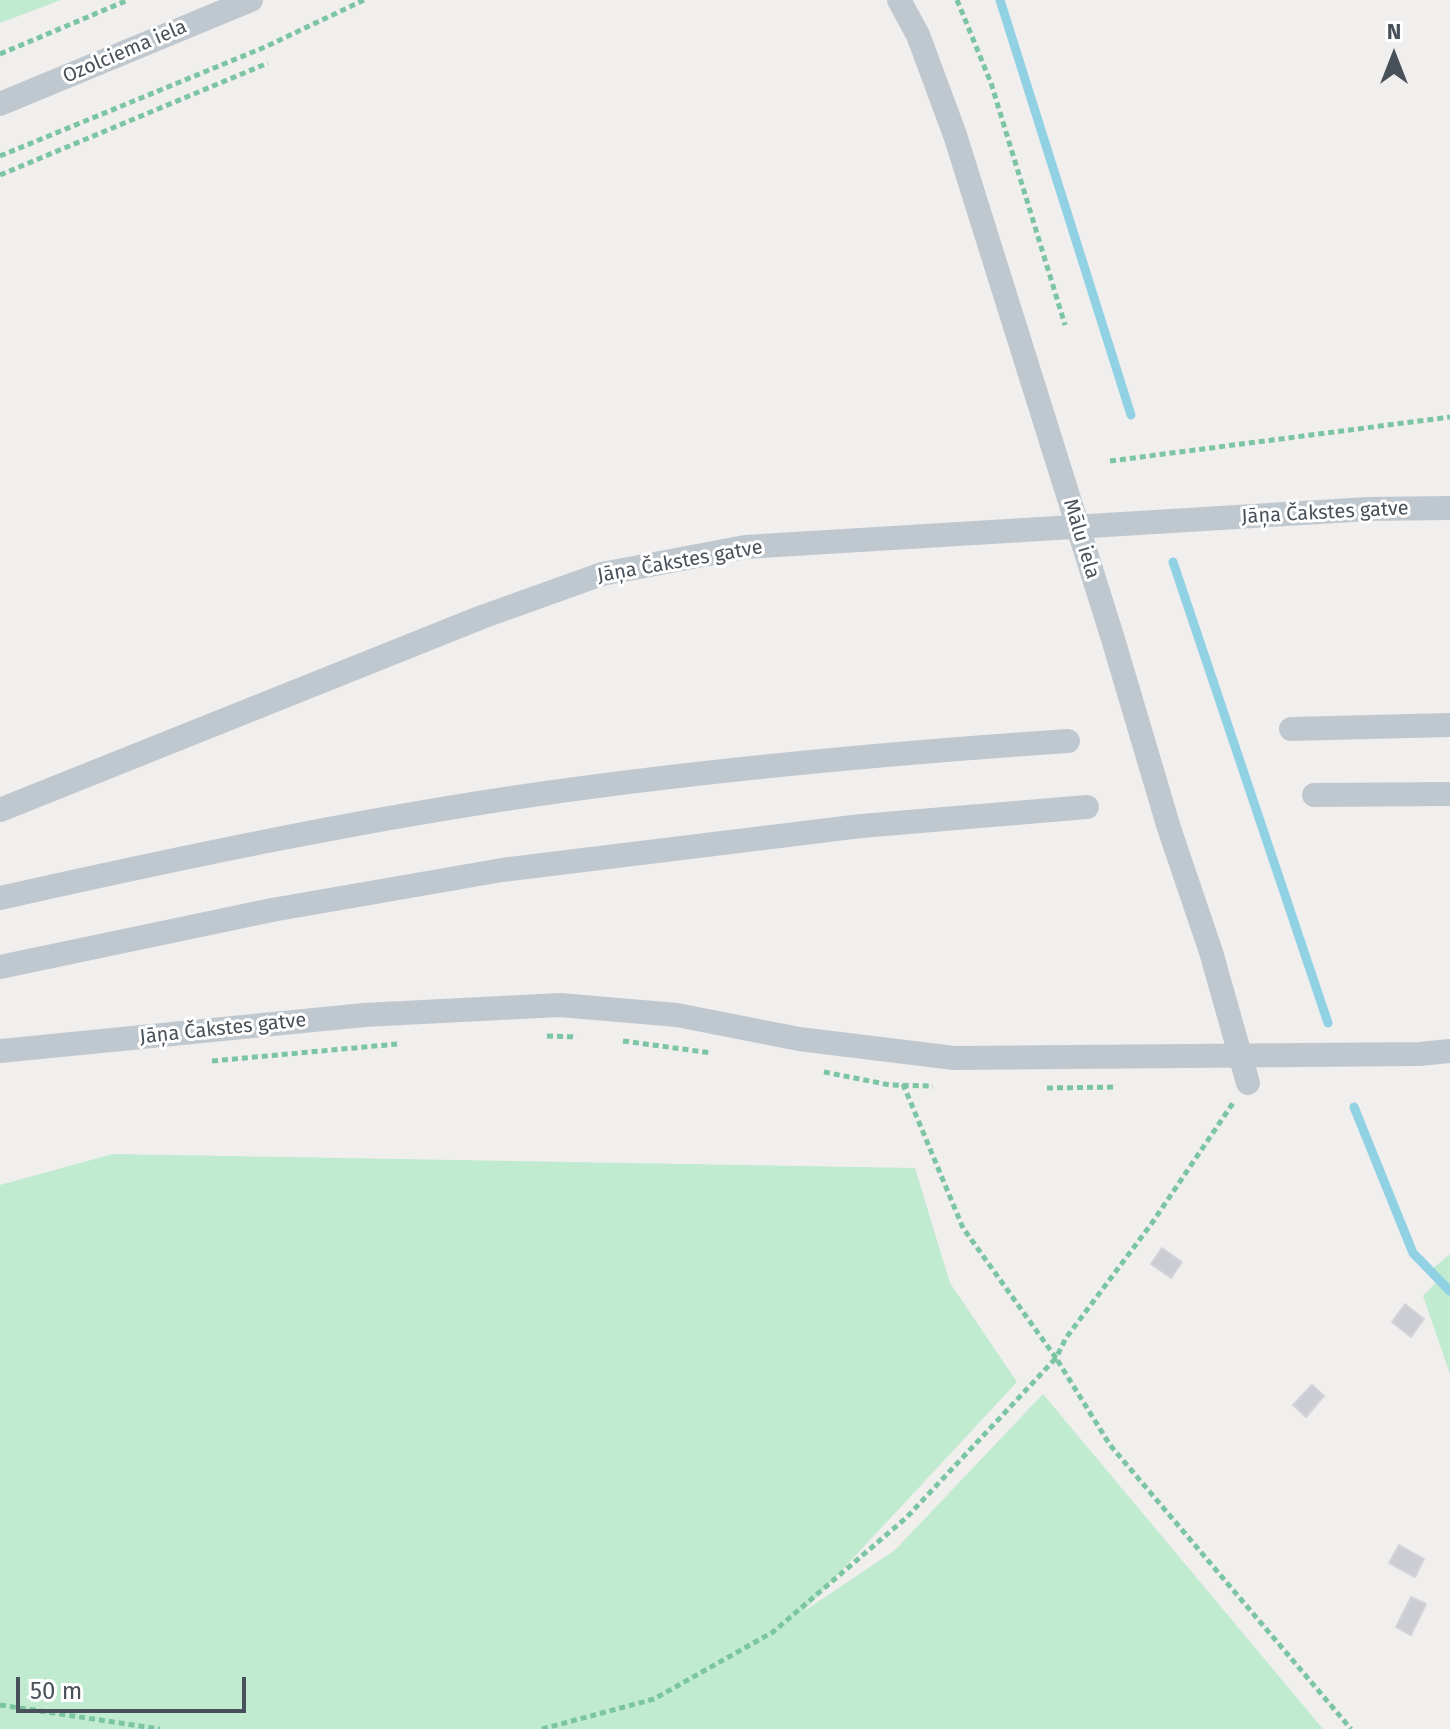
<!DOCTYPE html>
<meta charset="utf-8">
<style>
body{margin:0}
#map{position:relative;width:1450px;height:1729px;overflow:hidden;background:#f1eeee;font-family:"Fira Sans",sans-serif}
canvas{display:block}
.north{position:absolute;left:1354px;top:16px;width:80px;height:80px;-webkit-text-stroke:6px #fff;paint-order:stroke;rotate:0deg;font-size:22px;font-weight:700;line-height:32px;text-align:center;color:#48515a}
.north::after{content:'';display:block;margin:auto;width:28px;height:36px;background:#48515a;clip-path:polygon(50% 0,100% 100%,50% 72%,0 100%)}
.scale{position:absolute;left:16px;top:1677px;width:230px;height:36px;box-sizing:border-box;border:4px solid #48515a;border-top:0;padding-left:10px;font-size:24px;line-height:28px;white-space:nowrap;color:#48515a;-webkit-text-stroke:6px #fff;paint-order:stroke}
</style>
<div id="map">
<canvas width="1450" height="1729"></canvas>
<div class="north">N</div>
<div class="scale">50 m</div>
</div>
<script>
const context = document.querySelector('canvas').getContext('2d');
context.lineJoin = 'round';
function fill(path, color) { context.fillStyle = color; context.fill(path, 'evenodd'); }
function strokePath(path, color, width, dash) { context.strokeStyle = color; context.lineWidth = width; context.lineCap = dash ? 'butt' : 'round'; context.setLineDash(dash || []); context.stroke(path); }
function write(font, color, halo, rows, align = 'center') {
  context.font = font + ' "Fira Sans",sans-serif'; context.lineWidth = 6; context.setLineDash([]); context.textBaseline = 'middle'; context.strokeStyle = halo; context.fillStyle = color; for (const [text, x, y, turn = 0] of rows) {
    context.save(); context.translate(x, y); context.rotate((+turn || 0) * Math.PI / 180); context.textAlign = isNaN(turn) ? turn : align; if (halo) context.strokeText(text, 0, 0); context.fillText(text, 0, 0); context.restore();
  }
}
fill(new Path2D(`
 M 0,0 L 61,0 L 0,23 Z
 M 113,1154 L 915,1168 L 950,1283 L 1017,1382 L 803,1612 L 895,1550 L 1043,1394 L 1323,1729 L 0,1729 L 0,1185 Z
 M 1450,1254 L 1450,1374 L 1423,1296 L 1437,1281 L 1431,1270 Z`), '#c0ebd1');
strokePath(new Path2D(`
 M 1000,0 L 1131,415
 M 1173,562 L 1328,1023
 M 1354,1107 L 1413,1253 L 1450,1291`), '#91d1e4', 9);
const building = new Path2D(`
 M 1162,1248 L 1182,1262 L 1171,1278 L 1151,1264 Z
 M 1405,1304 L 1424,1319 L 1411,1337 L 1392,1322 Z
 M 1312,1385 L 1324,1396 L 1306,1417 L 1293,1405 Z
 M 1399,1545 L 1424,1559 L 1415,1577 L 1389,1563 Z
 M 1411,1597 L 1426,1604 L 1411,1635 L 1396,1627 Z`);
fill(building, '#cccdd2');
strokePath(building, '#d3d4d9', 2);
strokePath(new Path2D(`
 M 957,0 L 991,83 L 1065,325
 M 0,54 L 128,0
 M 0,156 L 265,47 L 364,0
 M 0,175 L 268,63
 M 1110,461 L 1450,417
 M 547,1036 L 577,1037
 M 623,1041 L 712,1053
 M 212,1061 L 397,1044
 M 824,1072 L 890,1085 L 933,1086
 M 903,1084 L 963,1228 L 1056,1358 L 1066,1338 L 1152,1223 L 1233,1103
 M 1047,1088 L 1117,1087
 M 0,1705 L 160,1729
 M 542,1729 L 654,1699 L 773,1632 L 906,1518 L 1056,1358 L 1110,1445 L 1351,1729`), '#7bc5a2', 5, [6, 4]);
strokePath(new Path2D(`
 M 899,0 L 918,35 L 955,135 L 1113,639 L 1169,828 L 1211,952 L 1248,1083
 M 0,104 L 251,0
 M 1291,729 L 1450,725
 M 1314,795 L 1450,794
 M 0,810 L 482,617 L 602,574 L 745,547 L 1368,509 L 1450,508
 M 0,898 C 179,858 358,820 539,794 C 715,769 891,753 1068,741
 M 0,967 L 272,910 L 502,870 L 861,826 L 1087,807
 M 0,1051 L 364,1015 L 560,1005 L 677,1015 L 799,1039 L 954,1058 L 1420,1054 L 1450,1051`), '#c0c8cf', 24);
write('20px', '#48515a', '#fff', [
 ["Ozolciema iela",125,52,-23],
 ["Jāņa Čakstes gatve",1325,513,-3],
 ["Mālu iela",1081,539,73],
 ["Jāņa Čakstes gatve",680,562,-10],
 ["Jāņa Čakstes gatve",223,1029,-6]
]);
</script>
